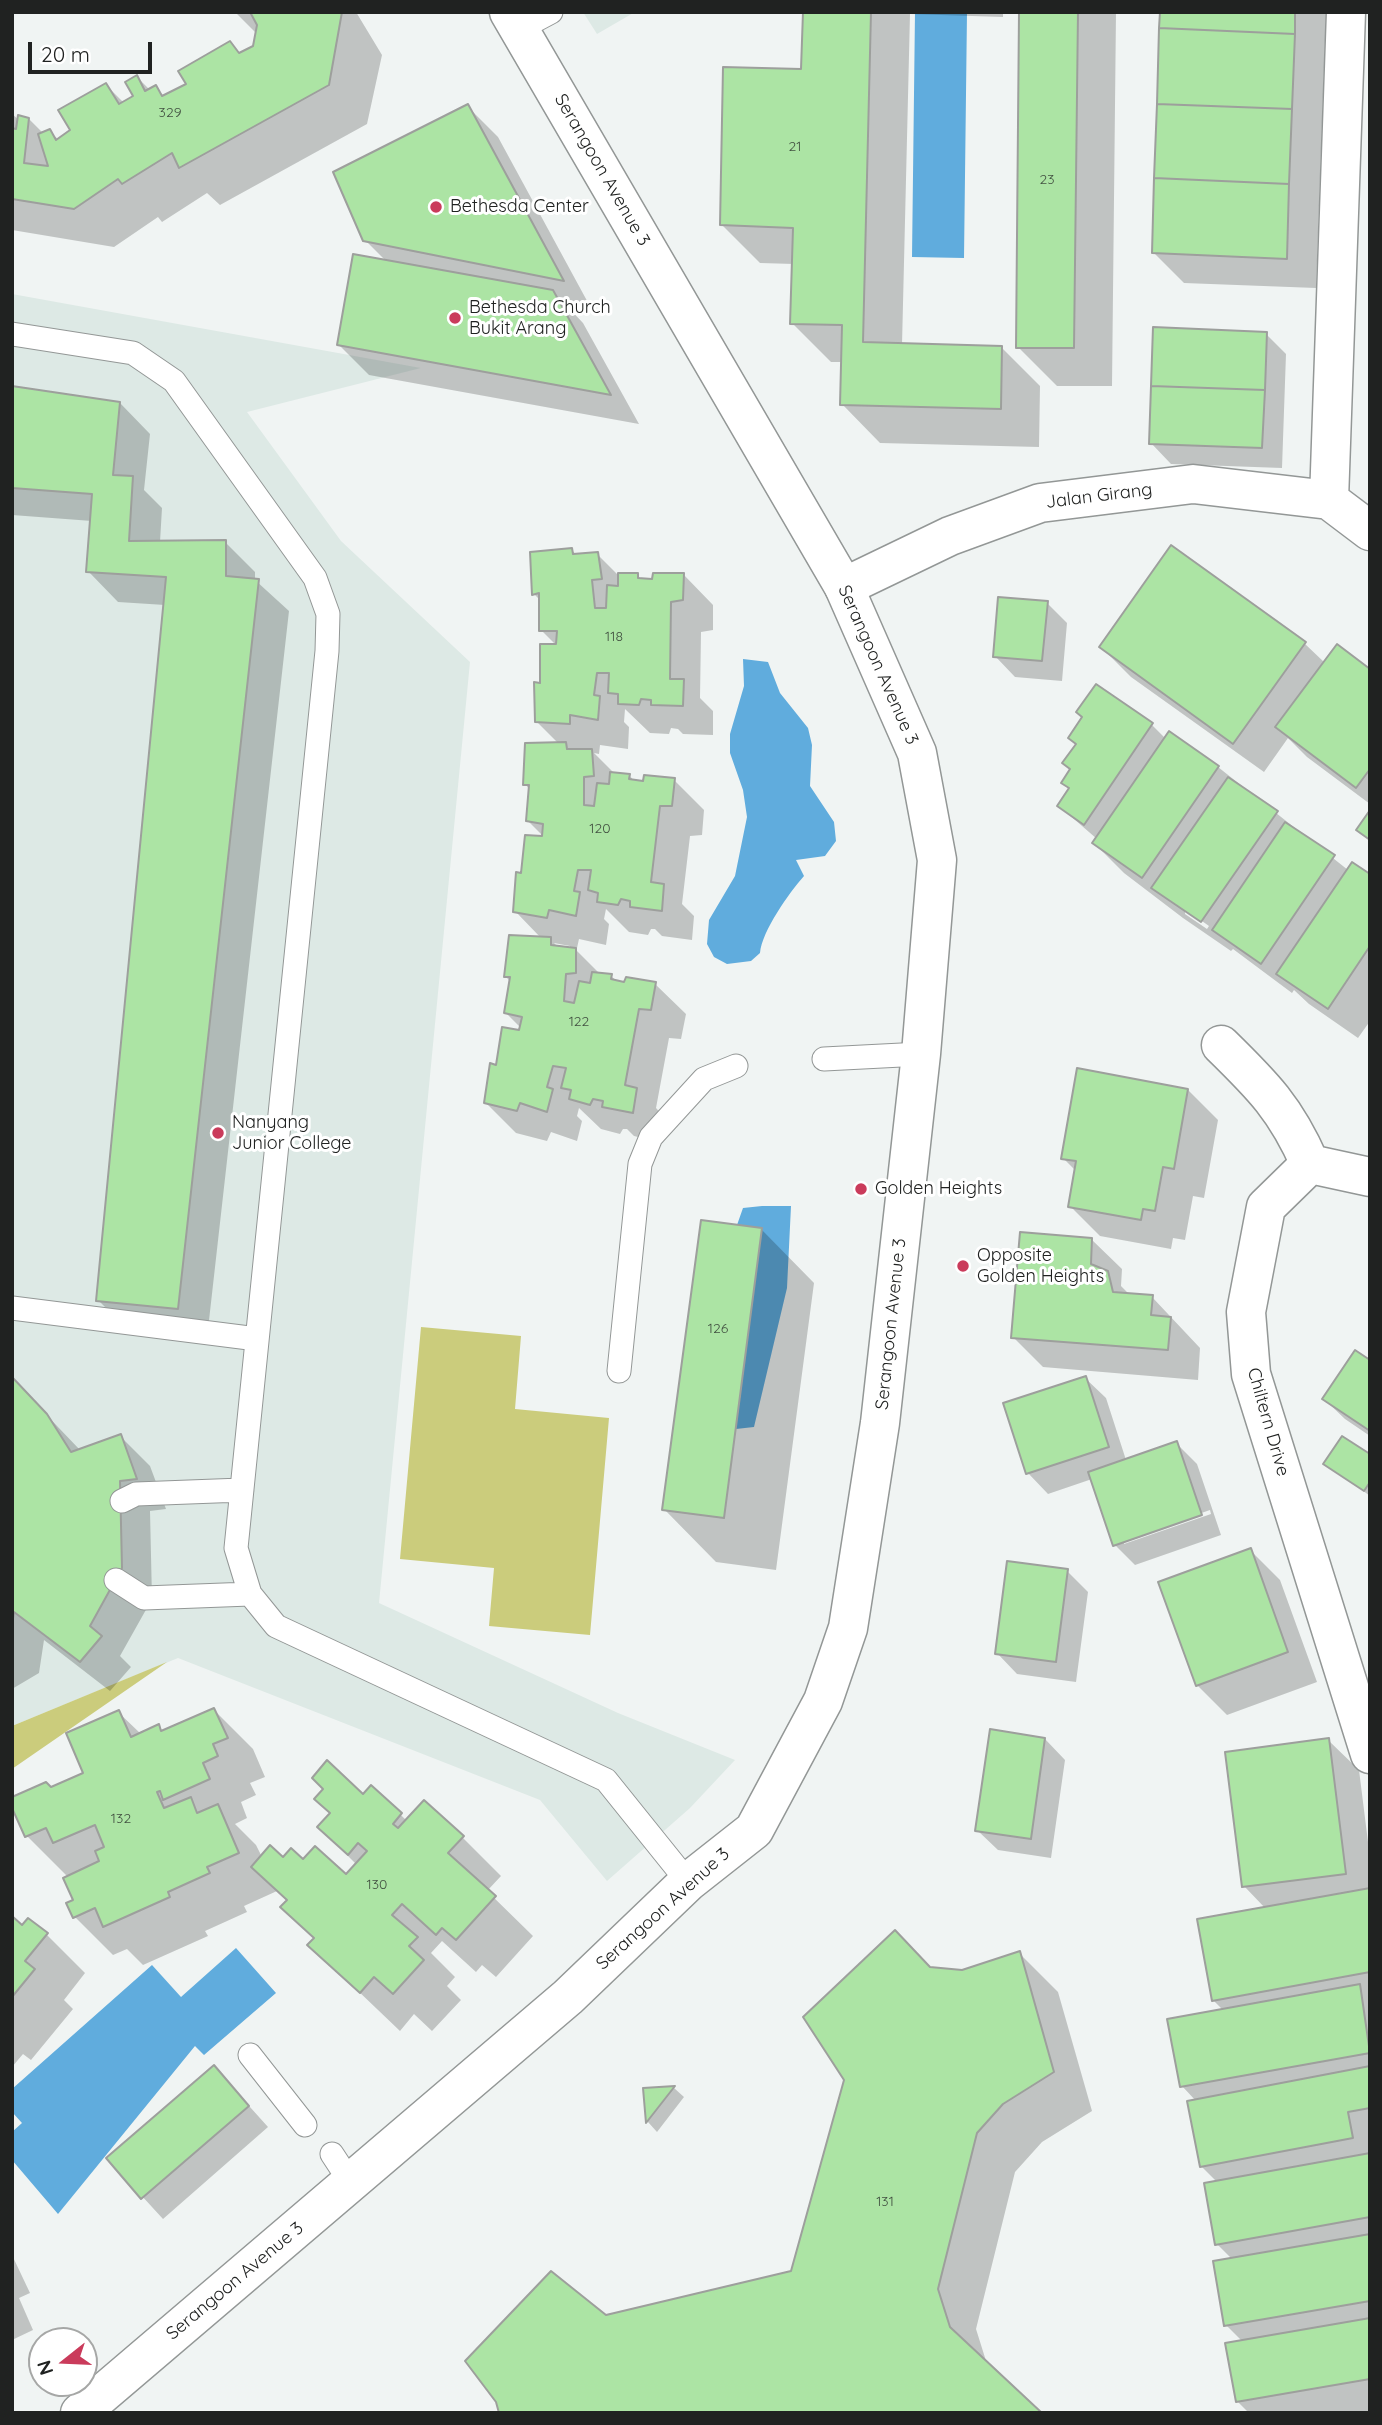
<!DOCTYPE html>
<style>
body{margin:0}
#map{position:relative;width:1382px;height:2425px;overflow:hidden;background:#f0f4f3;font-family:Quicksand,sans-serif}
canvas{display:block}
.frame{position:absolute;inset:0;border:14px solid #202221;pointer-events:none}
.north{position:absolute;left:28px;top:2327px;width:70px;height:70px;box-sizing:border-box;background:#fff;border:2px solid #a6a7a6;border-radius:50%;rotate:252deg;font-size:19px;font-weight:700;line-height:28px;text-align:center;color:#202221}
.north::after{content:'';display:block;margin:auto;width:24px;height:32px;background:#ca3b5b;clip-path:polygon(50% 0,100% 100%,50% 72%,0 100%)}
.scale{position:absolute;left:28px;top:42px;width:124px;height:32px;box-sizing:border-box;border:4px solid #202221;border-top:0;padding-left:9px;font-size:21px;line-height:24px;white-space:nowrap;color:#202221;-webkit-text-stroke:5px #fff;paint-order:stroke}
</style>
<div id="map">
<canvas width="1382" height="2425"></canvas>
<div class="frame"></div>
<div class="north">N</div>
<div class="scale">20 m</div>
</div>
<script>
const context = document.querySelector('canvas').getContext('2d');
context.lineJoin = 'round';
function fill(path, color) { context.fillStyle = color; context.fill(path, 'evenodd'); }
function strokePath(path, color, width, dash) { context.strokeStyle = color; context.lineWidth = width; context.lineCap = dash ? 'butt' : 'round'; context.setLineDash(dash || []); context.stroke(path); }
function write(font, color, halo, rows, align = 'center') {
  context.font = font + ' Quicksand,sans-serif'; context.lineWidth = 6; context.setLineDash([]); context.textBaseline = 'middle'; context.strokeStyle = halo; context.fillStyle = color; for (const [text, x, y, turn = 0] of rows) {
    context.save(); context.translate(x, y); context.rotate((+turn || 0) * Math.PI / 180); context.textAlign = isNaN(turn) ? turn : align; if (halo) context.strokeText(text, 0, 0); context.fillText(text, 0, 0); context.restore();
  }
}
fill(new Path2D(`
 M 583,12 L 635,12 L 597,34 Z
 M 12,294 L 421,368 L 247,412 L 341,541 L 470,662 L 379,1603 L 618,1713 L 735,1760 L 690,1808 L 607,1881 L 540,1800 L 178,1658 L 12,1726 Z`), '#dde9e5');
fill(new Path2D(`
 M 421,1327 L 521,1336 L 515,1409 L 609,1418 L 590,1635 L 489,1626 L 494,1568 L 400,1559 Z
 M 167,1662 L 12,1769 L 12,1726 Z`), '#cbcc7c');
fill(new Path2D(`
 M 915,12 L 967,12 L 964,258 L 912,257 Z
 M 743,659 L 768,662 L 780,693 L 808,728 L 812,745 L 810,786 L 834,822 L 836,841 L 825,856 L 796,860 L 804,876 C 789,893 762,931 760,953 L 751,961 L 727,964 L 714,957 L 707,944 L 709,920 L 735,876 L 747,817 L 743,790 L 730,753 L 730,734 L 744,686 Z
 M 762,1206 L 791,1206 L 787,1288 L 754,1427 L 736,1429 L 762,1229 L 737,1225 L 743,1208 Z
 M 236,1948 L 276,1993 L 204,2055 L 195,2046 L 58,2214 L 12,2160 L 12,2132 L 22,2123 L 12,2112 L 12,2089 L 152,1965 L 181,1997 Z`), '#60acdd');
fill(new Path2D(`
 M 235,12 L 356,12 L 382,55 L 367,124 L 220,205 L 207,193 L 162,222 L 158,217 L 114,247 L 12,230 L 12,114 L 19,120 L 29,119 L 43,133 L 49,131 L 59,140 L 73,130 L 106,85 L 124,103 L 135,96 L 137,77 L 150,90 L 155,88 L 165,97 L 188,84 L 229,43 L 240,54 L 255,47 L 257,34 Z
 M 804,12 L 1003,12 L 1003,17 L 910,14 L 902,345 L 1001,347 L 1040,386 L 1039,447 L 880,443 L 842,404 L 843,362 L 831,362 L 792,323 L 794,264 L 760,263 L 722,225 L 803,71 Z
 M 1021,12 L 1116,12 L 1112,386 L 1057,386 L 1018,347 Z
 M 1162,12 L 1326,12 L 1316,288 L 1184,283 L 1153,252 Z
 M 468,107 L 498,137 L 592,310 L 565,304 L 583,323 L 639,424 L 369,375 L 339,345 L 386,261 L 365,240 Z
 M 1266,334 L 1286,354 L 1282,468 L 1171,464 L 1151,443 Z
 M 12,388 L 120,403 L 150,434 L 144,490 L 162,508 L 160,542 L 225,542 L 255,572 L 255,580 L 289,611 L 207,1338 L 128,1330 L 98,1300 L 165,605 L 118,602 L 88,571 L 92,521 L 12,515 Z
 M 571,549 L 577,556 L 597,554 L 618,575 L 637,575 L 643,580 L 653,580 L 683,574 L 713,605 L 713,630 L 701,632 L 700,698 L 713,711 L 713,735 L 683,734 L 678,729 L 671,728 L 669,734 L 650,733 L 625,709 L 624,722 L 629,727 L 628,749 L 600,745 L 599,754 L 594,753 L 615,774 L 629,775 L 635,782 L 674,780 L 704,810 L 702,835 L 690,836 L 682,904 L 694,916 L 692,940 L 662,936 L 655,929 L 651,929 L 648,935 L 629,932 L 606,909 L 604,919 L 609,924 L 606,945 L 579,939 L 577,948 L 573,947 L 600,974 L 611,976 L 619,983 L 655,984 L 686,1014 L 681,1039 L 669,1038 L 656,1108 L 667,1120 L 663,1143 L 634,1136 L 627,1129 L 623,1129 L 620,1134 L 601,1129 L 579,1108 L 577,1116 L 582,1121 L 577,1141 L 551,1132 L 547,1141 L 516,1133 L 486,1103 L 497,1067 L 521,1028 L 506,1013 L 511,982 L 506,977 L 542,939 L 515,911 L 523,875 L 545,838 L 528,821 L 530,790 L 525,784 L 559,744 L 536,721 L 542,685 L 557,646 L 541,630 L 540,600 L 534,594 ZM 554,943 L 570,946 L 569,949 L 559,948 Z
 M 1047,603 L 1067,623 L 1062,681 L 1015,677 L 995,656 Z
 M 1304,643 L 1325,663 L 1370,671 L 1370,804 L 1307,757 L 1288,738 L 1264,772 L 1131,677 L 1101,647 Z
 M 1096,686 L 1152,725 L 1166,739 L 1218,767 L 1348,870 L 1370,876 L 1370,1021 L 1358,1038 L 1309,1004 L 1294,990 L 1292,993 L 1233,949 L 1231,951 L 1183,918 L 1124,873 L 1094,843 L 1097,839 L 1059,806 L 1070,790 L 1063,783 L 1072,770 L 1084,717 ZM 1185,909 L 1209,926 L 1207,929 L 1185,914 Z
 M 1188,1090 L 1218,1120 L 1204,1198 L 1193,1196 L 1185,1240 L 1173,1238 L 1171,1249 L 1100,1236 L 1070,1206 L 1076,1171 L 1063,1158 Z
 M 762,1230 L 814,1283 L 776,1570 L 716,1562 L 664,1509 Z
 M 1091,1239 L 1122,1269 L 1121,1286 L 1130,1295 L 1152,1297 L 1200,1348 L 1198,1380 L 1043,1367 L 1013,1337 Z
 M 1370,1362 L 1370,1436 L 1345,1419 L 1324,1399 Z
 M 1085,1378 L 1106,1398 L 1126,1460 L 1176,1443 L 1197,1464 L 1221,1535 L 1135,1565 L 1115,1545 L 1092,1479 L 1048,1494 L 1028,1473 ZM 1210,1510 L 1211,1514 L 1124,1544 L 1124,1540 Z
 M 12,1379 L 80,1450 L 120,1436 L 150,1466 L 166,1509 L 150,1511 L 152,1599 L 120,1656 L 131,1667 L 110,1691 L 44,1640 L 39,1673 L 12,1689 Z
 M 1370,1456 L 1370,1496 L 1326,1463 Z
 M 1250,1550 L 1280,1580 L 1317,1682 L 1227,1715 L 1197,1685 Z
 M 1067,1571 L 1088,1592 L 1076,1682 L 1017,1674 L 997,1653 Z
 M 214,1710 L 253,1749 L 265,1777 L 250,1783 L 256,1795 L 241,1802 L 247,1818 L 235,1824 L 256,1845 L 262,1857 L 303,1861 L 346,1877 L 357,1865 L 319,1827 L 364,1796 L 372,1787 L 407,1821 L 462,1837 L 501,1876 L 487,1891 L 533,1936 L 496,1977 L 482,1965 L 476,1972 L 442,1941 L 431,1953 L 455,1977 L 447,1986 L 461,2000 L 432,2031 L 414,2014 L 400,2031 L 310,1945 L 315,1939 L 283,1907 L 288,1902 L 277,1891 L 244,1906 L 247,1912 L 205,1931 L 208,1936 L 143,1965 L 127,1949 L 113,1955 L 74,1916 L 75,1901 L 68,1877 L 27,1836 L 12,1803 L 85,1773 L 118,1712 L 141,1734 L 158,1727 L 163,1732 Z
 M 1045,1739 L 1065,1760 L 1051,1858 L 998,1850 L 977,1830 Z
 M 1328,1740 L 1359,1770 L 1370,1858 L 1370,2413 L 1249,2413 L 1238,2402 L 1243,2342 L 1226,2325 L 1232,2259 L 1217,2244 L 1217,2182 L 1201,2166 L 1196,2101 L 1182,2086 L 1224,2011 L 1213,2000 L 1266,1909 L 1244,1886 Z
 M 12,1919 L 23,1927 L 46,1934 L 85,1973 L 64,2000 L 73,2009 L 31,2060 L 23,2054 L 12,2067 Z
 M 1019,1953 L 1058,1992 L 1092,2111 L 1042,2142 L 1015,2172 L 976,2329 L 987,2364 L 606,2317 L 792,2272 L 932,1969 L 962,1972 Z
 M 214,2067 L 268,2127 L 163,2219 L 108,2159 Z
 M 674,2088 L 684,2097 L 657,2132 L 648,2122 L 645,2090 Z
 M 12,2255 L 30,2293 L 19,2298 L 33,2330 L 12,2340 Z`), '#0003');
const building = new Path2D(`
 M 250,12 L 342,12 L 329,85 L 179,168 L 172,153 L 122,184 L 118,179 L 74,209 L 12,199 L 12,128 L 16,129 L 18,115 L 29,118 L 24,163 L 48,166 L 38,134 L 50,129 L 56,140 L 70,130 L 58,110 L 106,83 L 119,104 L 133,96 L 125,82 L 137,75 L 145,91 L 156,85 L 162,96 L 186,84 L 178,71 L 230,41 L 239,53 L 253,46 L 257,25 Z
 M 803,12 L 871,12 L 863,342 L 1002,346 L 1001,409 L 840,405 L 842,325 L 790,324 L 793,228 L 720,225 L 723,67 L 801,69 Z
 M 1019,12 L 1078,12 L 1074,348 L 1016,348 Z
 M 1160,12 L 1295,12 L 1295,34 L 1159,28 Z
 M 1159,28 L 1295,34 L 1292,109 L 1157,104 Z
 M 468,104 L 564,281 L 363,241 L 333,172 Z
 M 1157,104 L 1292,109 L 1289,184 L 1154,178 Z
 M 1154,178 L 1289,184 L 1287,259 L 1152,253 Z
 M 353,254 L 553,290 L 611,395 L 337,345 Z
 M 1153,327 L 1267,332 L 1265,390 L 1151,386 Z
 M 12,386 L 120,402 L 113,475 L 133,476 L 129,541 L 226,540 L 226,576 L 259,579 L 178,1309 L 96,1301 L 166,577 L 86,572 L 92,494 L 12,488 Z
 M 1151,386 L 1265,390 L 1262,448 L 1149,444 Z
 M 1171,545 L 1306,642 L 1233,744 L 1099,647 Z
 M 572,548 L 573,554 L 598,552 L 602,579 L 592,580 L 595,608 L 606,608 L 607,585 L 618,586 L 618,573 L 638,573 L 638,578 L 652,579 L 653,573 L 684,573 L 683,600 L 671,602 L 670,679 L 684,679 L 683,706 L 651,705 L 651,700 L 641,699 L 639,705 L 618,704 L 618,694 L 608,693 L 609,673 L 597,673 L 594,695 L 600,696 L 598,720 L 570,715 L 570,724 L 535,722 L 534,682 L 540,683 L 540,644 L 556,644 L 557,631 L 539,631 L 539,593 L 532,595 L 530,552 Z
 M 998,597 L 1048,601 L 1042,661 L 993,657 Z
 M 1337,644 L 1370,669 L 1370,769 L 1356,788 L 1275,727 Z
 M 1096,684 L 1153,723 L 1084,825 L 1057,806 L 1069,788 L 1061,783 L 1070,769 L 1062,763 L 1076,744 L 1068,738 L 1082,717 L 1076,712 Z
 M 1169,731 L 1219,766 L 1142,878 L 1092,843 Z
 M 566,742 L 567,749 L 592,749 L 594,776 L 584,777 L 584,805 L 594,806 L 597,783 L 609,784 L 610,772 L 630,774 L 629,779 L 643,781 L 644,775 L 675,778 L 672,806 L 660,806 L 651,882 L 664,884 L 662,911 L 630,907 L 630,901 L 621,899 L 618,905 L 597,902 L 598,893 L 588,890 L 591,870 L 578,870 L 574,891 L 580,892 L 576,916 L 549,910 L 547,918 L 513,912 L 516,872 L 521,873 L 525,835 L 542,836 L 543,824 L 526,821 L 529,785 L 523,785 L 525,743 Z
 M 1228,777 L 1278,811 L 1201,922 L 1151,888 Z
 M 1370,810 L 1370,840 L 1356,830 Z
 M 1285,822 L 1335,855 L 1261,964 L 1212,930 Z
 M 1352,862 L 1370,874 L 1370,946 L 1328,1009 L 1276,974 Z
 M 509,935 L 551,937 L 551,945 L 576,948 L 576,973 L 566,974 L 564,1001 L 574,1003 L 579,981 L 590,983 L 592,972 L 612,974 L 611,979 L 624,982 L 626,977 L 656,982 L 651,1010 L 639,1009 L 625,1085 L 637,1088 L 633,1113 L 602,1107 L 603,1101 L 593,1099 L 590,1105 L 569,1099 L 571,1090 L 561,1088 L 566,1068 L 553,1066 L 547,1087 L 553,1089 L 547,1112 L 520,1103 L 517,1111 L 484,1103 L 490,1063 L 496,1065 L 502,1027 L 519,1030 L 522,1017 L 504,1013 L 510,977 L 504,977 Z
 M 1077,1068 L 1188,1089 L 1174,1169 L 1163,1167 L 1155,1211 L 1143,1209 L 1141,1220 L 1068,1207 L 1076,1161 L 1061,1159 Z
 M 701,1220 L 762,1228 L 724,1518 L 662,1510 Z
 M 1020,1232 L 1092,1238 L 1091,1264 L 1108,1271 L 1113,1292 L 1153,1295 L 1151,1315 L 1171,1317 L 1168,1350 L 1011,1338 Z
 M 1355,1350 L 1370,1360 L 1370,1431 L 1322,1399 Z
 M 1086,1376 L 1109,1447 L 1026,1474 L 1003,1403 Z
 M 12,1377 L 47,1414 L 71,1452 L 121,1434 L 137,1479 L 120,1481 L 122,1568 L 90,1626 L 102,1636 L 80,1662 L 14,1612 L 12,1625 Z
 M 1342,1436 L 1370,1454 L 1370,1482 L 1364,1491 L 1323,1464 Z
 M 1177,1441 L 1202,1515 L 1113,1546 L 1088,1472 Z
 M 1251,1548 L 1288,1652 L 1196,1686 L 1158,1582 Z
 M 1007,1561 L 1068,1569 L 1056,1662 L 995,1654 Z
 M 214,1708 L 228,1738 L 213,1744 L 218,1756 L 203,1763 L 210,1779 L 163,1800 L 160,1791 L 157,1792 L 164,1808 L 191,1797 L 197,1813 L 218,1804 L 239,1853 L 207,1867 L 210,1873 L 168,1892 L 170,1897 L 103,1927 L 95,1908 L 73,1918 L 66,1903 L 73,1900 L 63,1878 L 99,1861 L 95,1851 L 104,1847 L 95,1825 L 53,1843 L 46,1828 L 25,1837 L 12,1808 L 12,1797 L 46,1782 L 51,1787 L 83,1773 L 66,1733 L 119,1710 L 131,1737 L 159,1724 L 161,1731 Z
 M 990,1729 L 1045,1738 L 1031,1839 L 975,1831 Z
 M 1329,1738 L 1346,1874 L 1242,1887 L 1225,1752 Z
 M 327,1760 L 363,1794 L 371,1785 L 402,1813 L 393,1824 L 398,1828 L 424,1800 L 464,1836 L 448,1853 L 496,1896 L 456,1940 L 442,1928 L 436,1935 L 402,1904 L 392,1915 L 418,1937 L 409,1946 L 424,1960 L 393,1994 L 374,1977 L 360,1993 L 307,1945 L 314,1938 L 280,1907 L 287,1900 L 251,1867 L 270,1845 L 283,1857 L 291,1848 L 303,1859 L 315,1846 L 346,1874 L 367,1851 L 358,1843 L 348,1855 L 317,1827 L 330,1813 L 314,1799 L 323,1789 L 312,1778 Z
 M 1370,1888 L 1370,1972 L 1212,2001 L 1197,1919 Z
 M 12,1916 L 22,1925 L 28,1918 L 48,1933 L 25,1961 L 35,1969 L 12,1997 Z
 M 895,1930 L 930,1967 L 962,1970 L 1020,1951 L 1054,2072 L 1003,2104 L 977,2133 L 938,2289 L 950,2327 L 1042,2413 L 499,2413 L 496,2402 L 465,2361 L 551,2271 L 606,2315 L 791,2271 L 844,2080 L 803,2017 Z
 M 1360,1984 L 1370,2053 L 1180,2087 L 1167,2019 Z
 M 214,2065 L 249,2106 L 141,2199 L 106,2158 Z
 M 1370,2066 L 1370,2108 L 1348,2112 L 1353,2138 L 1200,2167 L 1187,2101 Z
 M 675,2086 L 646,2123 L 643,2088 Z
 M 1370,2153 L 1370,2217 L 1215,2245 L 1204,2183 Z
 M 1370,2234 L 1370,2301 L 1224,2326 L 1213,2261 Z
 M 1370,2318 L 1370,2379 L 1236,2402 L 1225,2343 Z`);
fill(building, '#ace4a4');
strokePath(building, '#9d9f9c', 2);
const service = new Path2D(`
 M 519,29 L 551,12
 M 12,334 L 133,353 L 174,381 L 315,578 L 328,614 L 327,651 L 236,1548 L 250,1594 L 276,1626 L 606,1780 L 688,1882
 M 824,1059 L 921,1054
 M 12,1308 L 257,1339
 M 619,1371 L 640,1164 L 651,1137 L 704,1079 L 736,1066
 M 122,1501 L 136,1494 L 242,1490
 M 116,1580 L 144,1598 L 250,1594
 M 250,2055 L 305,2125
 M 332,2154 L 351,2183`);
const minor = new Path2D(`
 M 1329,500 L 1346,12
 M 844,587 L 950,536 L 1040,503 L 1193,484 L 1329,500 L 1370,531
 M 1221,1045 C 1263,1086 1286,1109 1310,1164
 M 1310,1164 L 1266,1207 L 1246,1312 L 1251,1374 L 1370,1754
 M 1310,1164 L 1370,1177`);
const tertiary = new Path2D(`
 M 80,2413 L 568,1997 L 688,1882 L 754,1830 L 823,1701 L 848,1628 L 880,1423 L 921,1054 L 937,860 L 917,753 L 844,587 L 509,12`);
strokePath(service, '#939796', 25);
strokePath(minor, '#939796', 41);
strokePath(tertiary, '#939796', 41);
strokePath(service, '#fff', 23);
strokePath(minor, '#fff', 38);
strokePath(tertiary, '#fff', 38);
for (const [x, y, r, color] of [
 [436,207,7,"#ca3b5b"],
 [455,318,7,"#ca3b5b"],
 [218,1133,7,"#ca3b5b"],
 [861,1189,7,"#ca3b5b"],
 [963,1266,7,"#ca3b5b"]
]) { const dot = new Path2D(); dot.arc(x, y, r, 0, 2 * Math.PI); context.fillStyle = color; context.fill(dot); strokePath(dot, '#fff', 2.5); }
write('14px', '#435242', null, [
 ["329",170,113],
 ["21",795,147],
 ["23",1047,180],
 ["118",614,637],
 ["120",600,829],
 ["122",579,1022],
 ["126",718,1329],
 ["132",121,1819],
 ["130",377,1885],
 ["131",885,2202]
]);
write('18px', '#202221', '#fff', [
 ["Serangoon Avenue 3",602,170,60],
 ["Jalan Girang",1099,496,-7],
 ["Serangoon Avenue 3",878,665,66],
 ["Serangoon Avenue 3",891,1324,-84],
 ["Chiltern Drive",1268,1422,74],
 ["Serangoon Avenue 3",663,1909,-42],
 ["Serangoon Avenue 3",235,2281,-40]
]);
write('18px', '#202221', '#fff', [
 ["Bethesda Center",450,207],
 ["Bethesda Church",469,308],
 ["Bukit Arang",469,329],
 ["Nanyang",232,1123],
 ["Junior College",232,1144],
 ["Golden Heights",875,1189],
 ["Opposite",977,1256],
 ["Golden Heights",977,1277]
], 'left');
</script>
